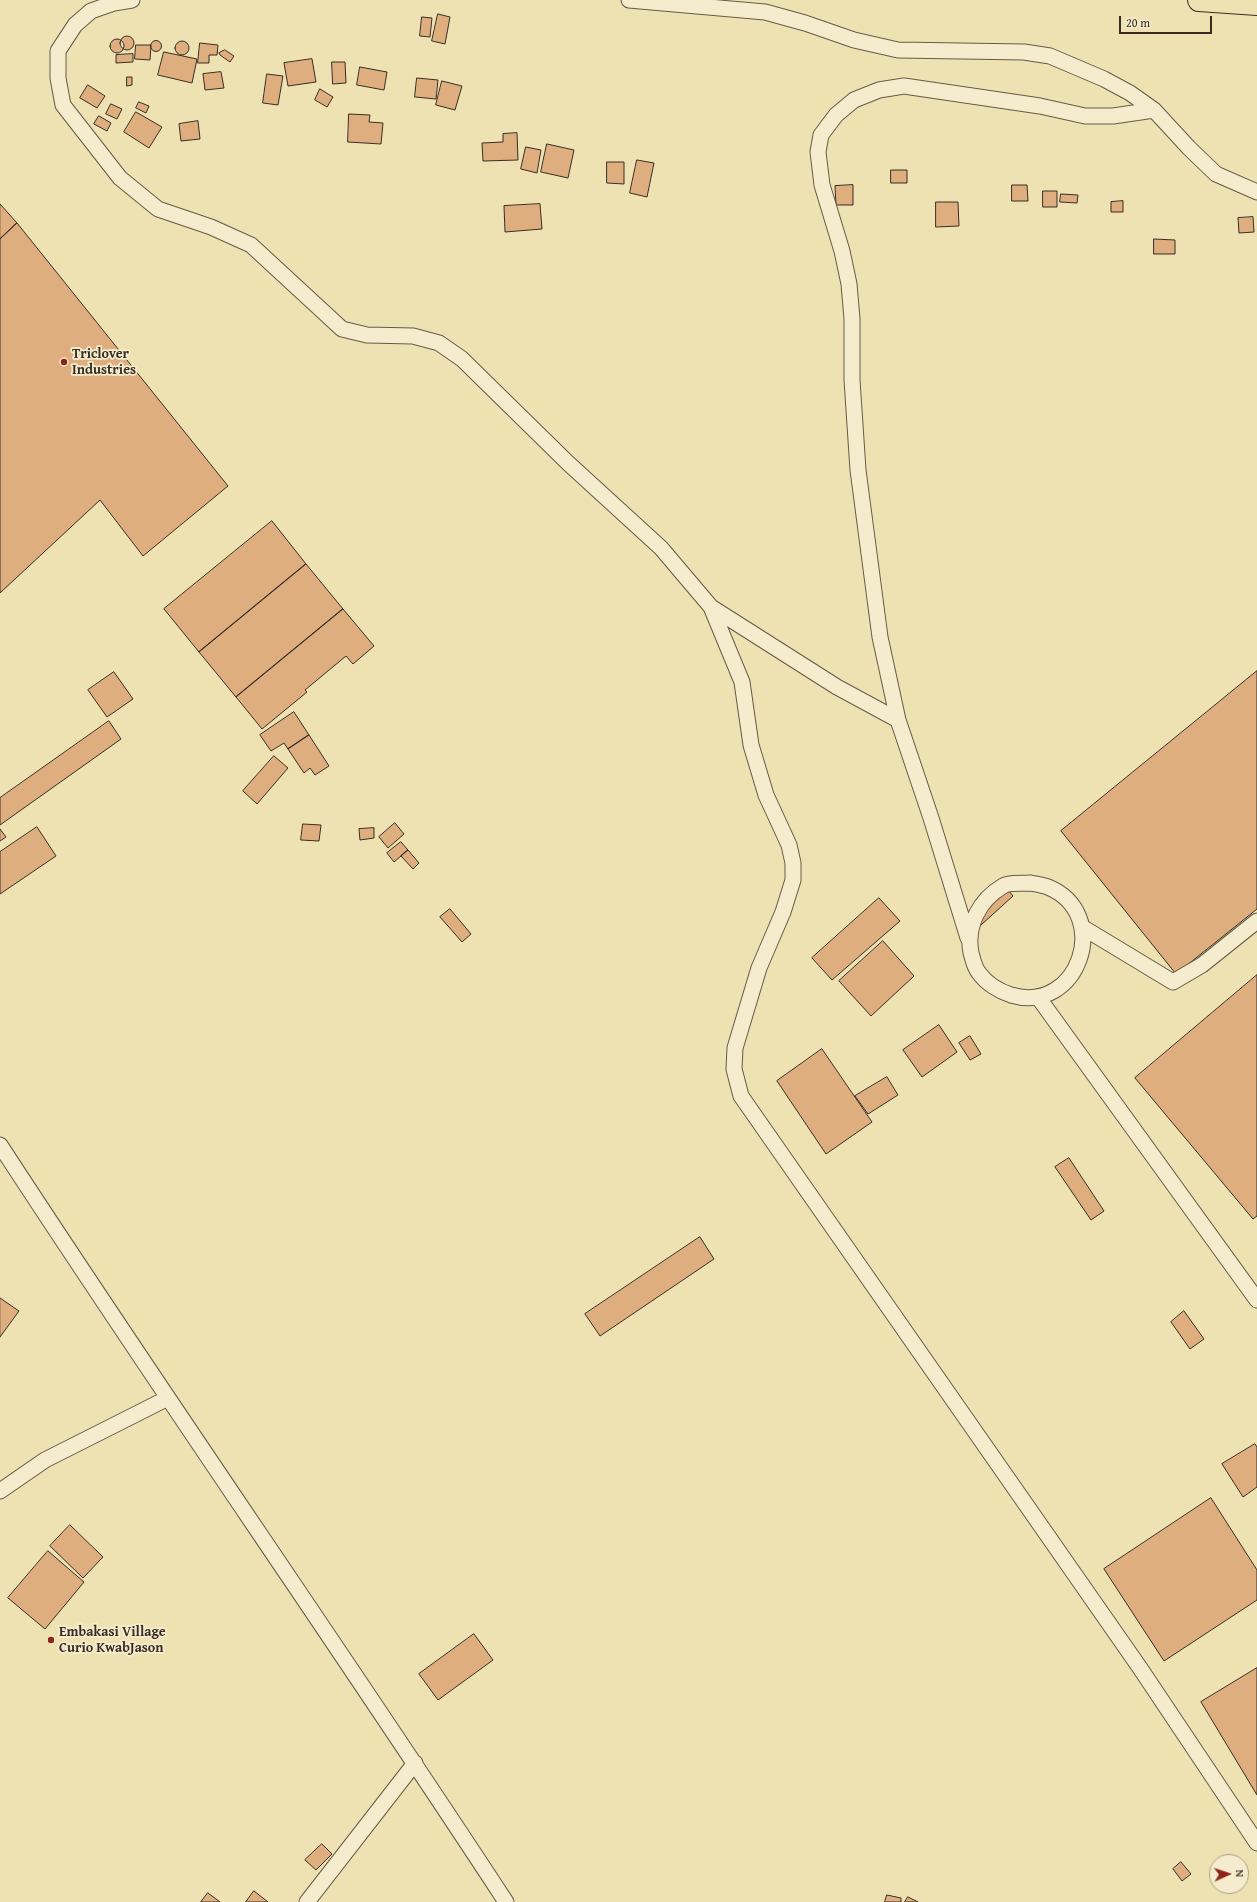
<!DOCTYPE html>
<style>
body{margin:0}
#map{position:relative;width:1257px;height:1902px;overflow:hidden;background:#efe2b2;font-family:"Gentium Book Plus",serif}
canvas{display:block}
.north{position:absolute;left:1209px;top:1854px;width:40px;height:40px;box-sizing:border-box;background:#f5eccd;border:1px solid #a9a08a;border-radius:50%;rotate:87deg;font-size:11px;font-weight:700;line-height:16px;text-align:center;color:#382d25}
.north::after{content:'';display:block;margin:auto;width:14px;height:18px;background:#8f2418;clip-path:polygon(50% 0,100% 100%,50% 72%,0 100%)}
.scale{position:absolute;left:1119px;top:16px;width:93px;height:18px;box-sizing:border-box;border:2px solid #382d25;border-top:0;padding-left:5px;font-size:12px;line-height:14px;white-space:nowrap;color:#382d25;-webkit-text-stroke:3px #f5eccd;paint-order:stroke}
</style>
<div id="map">
<canvas width="1257" height="1902"></canvas>
<div class="north">N</div>
<div class="scale">20 m</div>
</div>
<script>
const context = document.querySelector('canvas').getContext('2d');
context.lineJoin = 'round';
function fill(path, color) { context.fillStyle = color; context.fill(path, 'evenodd'); }
function strokePath(path, color, width, dash) { context.strokeStyle = color; context.lineWidth = width; context.lineCap = dash ? 'butt' : 'round'; context.setLineDash(dash || []); context.stroke(path); }
function write(font, color, halo, rows, align = 'center') {
  context.font = font + ' "Gentium Book Plus",serif'; context.lineWidth = 3.5; context.setLineDash([]); context.textBaseline = 'middle'; context.strokeStyle = halo; context.fillStyle = color; for (const [text, x, y, turn = 0] of rows) {
    context.save(); context.translate(x, y); context.rotate((+turn || 0) * Math.PI / 180); context.textAlign = isNaN(turn) ? turn : align; if (halo) context.strokeText(text, 0, 0); context.fillText(text, 0, 0); context.restore();
  }
}
const building = new Path2D(`
 M 438,14 L 450,17 L 445,44 L 432,41 Z
 M 422,17 L 432,18 L 430,37 L 420,36 Z
 M120 43a7 7 0 1 1 14 0a7 7 0 1 1-14 0Z
 M110 46a7 7 0 1 1 14 0a7 7 0 1 1-14 0Z
 M150.5 46a5.5 5.5 0 1 1 11 0a5.5 5.5 0 1 1-11 0Z
 M175 48a7 7 0 1 1 14 0a7 7 0 1 1-14 0Z
 M 200,43 L 218,45 L 217,55 L 209,55 L 209,63 L 198,63 Z
 M 136,45 L 151,45 L 150,60 L 135,59 Z
 M 225,50 L 234,56 L 230,62 L 220,55 L 219,53 Z
 M 164,52 L 197,59 L 192,83 L 158,75 Z
 M 133,54 L 133,62 L 116,63 L 116,55 Z
 M 312,59 L 316,82 L 288,86 L 284,63 Z
 M 332,62 L 345,62 L 346,83 L 333,84 Z
 M 360,67 L 387,72 L 384,90 L 357,85 Z
 M 221,72 L 224,88 L 205,90 L 203,74 Z
 M 267,74 L 283,76 L 278,105 L 263,103 Z
 M 127,77 L 132,77 L 132,85 L 127,86 Z
 M 417,78 L 438,80 L 436,99 L 415,97 Z
 M 442,81 L 462,86 L 455,110 L 436,105 Z
 M 88,85 L 105,96 L 97,108 L 80,98 Z
 M 320,89 L 333,97 L 327,107 L 315,100 Z
 M 139,102 L 149,106 L 146,113 L 136,108 Z
 M 111,104 L 122,109 L 117,119 L 106,114 Z
 M 136,112 L 162,127 L 149,148 L 124,132 Z
 M 349,114 L 370,115 L 369,122 L 383,123 L 381,144 L 348,142 Z
 M 99,116 L 111,123 L 107,131 L 94,124 Z
 M 198,121 L 200,139 L 181,141 L 179,124 Z
 M 517,133 L 518,160 L 483,161 L 482,143 L 503,142 L 503,134 Z
 M 547,144 L 574,150 L 568,178 L 541,172 Z
 M 526,147 L 541,150 L 537,173 L 521,169 Z
 M 637,160 L 654,163 L 647,197 L 630,193 Z
 M 607,162 L 624,162 L 624,184 L 607,183 Z
 M 891,170 L 907,170 L 907,183 L 891,183 Z
 M 853,185 L 853,205 L 836,205 L 835,186 Z
 M 1012,185 L 1027,185 L 1028,201 L 1012,201 Z
 M 1043,191 L 1057,191 L 1057,207 L 1043,207 Z
 M 1061,194 L 1078,195 L 1077,203 L 1060,202 Z
 M 1123,201 L 1123,212 L 1111,212 L 1111,202 Z
 M 936,202 L 958,202 L 959,226 L 936,227 Z
 M 0,204 L 17,223 L 0,239 Z
 M 540,204 L 542,229 L 505,232 L 504,206 Z
 M 1253,217 L 1254,232 L 1239,233 L 1238,218 Z
 M 17,223 L 228,486 L 143,556 L 100,500 L 0,593 L 0,239 Z
 M 1154,239 L 1175,240 L 1175,254 L 1154,254 Z
 M 272,521 L 306,564 L 199,652 L 164,609 Z
 M 306,564 L 343,609 L 236,697 L 199,652 Z
 M 343,609 L 374,646 L 353,664 L 346,656 L 305,690 L 307,692 L 262,729 L 236,697 Z
 M 1257,671 L 1257,909 L 1176,974 L 1061,831 Z
 M 114,672 L 133,699 L 107,717 L 88,690 Z
 M 294,712 L 309,735 L 288,749 L 284,743 L 271,751 L 260,735 Z
 M 109,721 L 121,739 L 0,825 L 0,798 Z
 M 309,735 L 329,766 L 315,775 L 310,768 L 304,773 L 288,749 Z
 M 274,756 L 288,768 L 257,804 L 243,791 Z
 M 395,823 L 404,834 L 388,848 L 379,837 Z
 M 303,824 L 321,825 L 319,841 L 301,840 Z
 M 37,827 L 56,856 L 0,894 L 0,852 Z
 M 374,828 L 374,838 L 360,840 L 359,829 Z
 M 0,829 L 6,837 L 0,841 Z
 M 401,842 L 408,850 L 394,862 L 387,853 Z
 M 408,850 L 419,863 L 413,869 L 401,856 Z
 M 1004,885 L 1013,896 L 970,935 Z
 M 879,898 L 900,921 L 832,980 L 812,958 Z
 M 450,909 L 471,934 L 462,942 L 440,917 Z
 M 883,941 L 914,976 L 871,1016 L 839,981 Z
 M 1257,975 L 1257,1216 L 1253,1219 L 1135,1078 Z
 M 939,1025 L 957,1052 L 922,1077 L 903,1050 Z
 M 970,1036 L 981,1054 L 970,1060 L 959,1043 Z
 M 822,1049 L 872,1122 L 826,1154 L 777,1081 Z
 M 887,1077 L 898,1095 L 868,1114 L 855,1096 Z
 M 1069,1158 L 1104,1211 L 1091,1220 L 1055,1167 Z
 M 700,1237 L 714,1259 L 600,1336 L 585,1314 Z
 M 0,1298 L 19,1311 L 0,1337 Z
 M 1184,1311 L 1204,1339 L 1190,1349 L 1171,1322 Z
 M 1255,1444 L 1257,1447 L 1257,1487 L 1243,1497 L 1222,1464 Z
 M 1211,1498 L 1257,1570 L 1257,1600 L 1164,1661 L 1104,1569 Z
 M 70,1525 L 103,1557 L 83,1578 L 50,1546 Z
 M 48,1551 L 84,1582 L 45,1629 L 8,1598 Z
 M 474,1634 L 493,1660 L 438,1700 L 419,1674 Z
 M 1257,1668 L 1257,1795 L 1201,1702 Z
 M 322,1844 L 332,1854 L 316,1870 L 305,1860 Z
 M 1181,1862 L 1191,1874 L 1182,1881 L 1173,1869 Z
 M 254,1891 L 268,1902 L 246,1902 Z
 M 208,1893 L 220,1902 L 201,1902 Z
 M 887,1895 L 901,1898 L 901,1902 L 885,1902 Z
 M 908,1897 L 918,1902 L 905,1902 Z`);
fill(building, '#deae7f');
strokePath(building, '#382d25', 1);
const lane = new Path2D(`
 M 132,0 L 114,3 L 91,11 L 75,25 L 58,51 L 58,78 L 63,105 L 120,178 L 158,209 L 211,227 L 251,245 L 342,329 L 367,335 L 413,336 L 439,343 L 462,359 L 568,463 L 661,548 L 711,607 L 837,687 L 898,720 L 880,637 L 858,470 L 852,380 L 852,319 L 849,284 L 842,251 L 822,185 L 818,152 L 821,135 L 836,115 L 854,100 L 879,90 L 904,86 L 1040,106 L 1085,116 L 1113,116 L 1154,110
 M 629,0 L 765,12 L 805,23 L 854,40 L 898,50 L 1024,52 L 1050,56 L 1104,79 L 1130,93 L 1154,110 L 1189,148 L 1216,174 L 1257,192
 M 711,607 L 742,682 L 751,745 L 766,795 L 789,845 L 793,863 L 793,880 L 783,912 L 759,968 L 735,1048 L 734,1069 L 741,1096 L 1140,1668 L 1257,1843
 M 898,720 L 931,818 L 968,938
 M 1030,883 C 1036,884 1043,885 1048,887 C 1113,914 1079,1015 1011,995 C 999,991 986,983 979,973 C 974,967 973,959 971,953 C 966,926 979,900 1003,886 C 1009,882 1023,884 1030,883 Z
 M 1082,927 L 1173,982 L 1202,965 L 1257,921
 M 1038,997 L 1257,1300
 M 0,1145 C 166,1400 340,1648 506,1902
 M 0,1491 L 45,1460 L 168,1398
 M 307,1902 L 415,1763`);
const highway = new Path2D(`
 M 1199,0 L 1257,4`);
strokePath(lane, '#665a48', 17);
strokePath(highway, '#382d25', 24);
strokePath(lane, '#f5eccd', 15);
strokePath(highway, '#efe2b2', 22);
for (const [x, y, r, color] of [
 [64,362,4,"#8f2418"],
 [51,1640,4,"#8f2418"]
]) { const dot = new Path2D(); dot.arc(x, y, r, 0, 2 * Math.PI); context.fillStyle = color; context.fill(dot); strokePath(dot, '#f5eccd', 1.5); }
write('bold 14px', '#382d25', '#f5eccd', [
 ["Triclover",72,354],
 ["Industries",72,370],
 ["Embakasi Village",59,1632],
 ["Curio KwabJason",59,1648]
], 'left');
</script>
